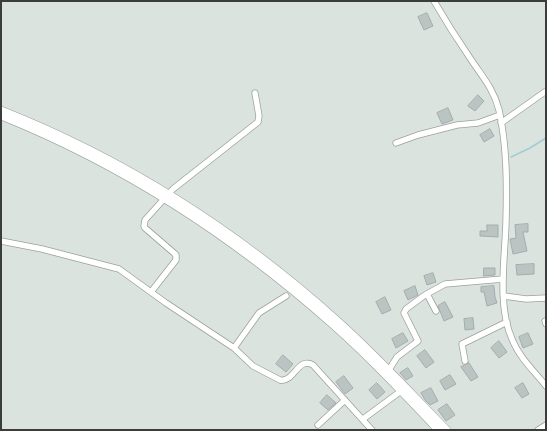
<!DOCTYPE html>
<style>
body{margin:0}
#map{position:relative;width:547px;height:431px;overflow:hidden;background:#dbe3de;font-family:Spectral,serif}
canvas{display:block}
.frame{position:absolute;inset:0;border:2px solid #3a3d3b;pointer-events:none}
</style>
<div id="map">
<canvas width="547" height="431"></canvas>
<div class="frame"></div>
</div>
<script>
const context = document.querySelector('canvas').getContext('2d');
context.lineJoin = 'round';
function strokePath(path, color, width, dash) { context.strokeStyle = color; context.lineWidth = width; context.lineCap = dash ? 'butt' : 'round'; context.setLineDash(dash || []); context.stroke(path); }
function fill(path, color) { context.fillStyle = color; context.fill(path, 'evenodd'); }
strokePath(new Path2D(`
 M 511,157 L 530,148 L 546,138`), '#a1cdd3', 1.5);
const building = new Path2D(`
 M 427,13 L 433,26 L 424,30 L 418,17 Z
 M 478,95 L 484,101 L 475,111 L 468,106 Z
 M 448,108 L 453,120 L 442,124 L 437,113 Z
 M 490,129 L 494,136 L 484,142 L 480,135 Z
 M 528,224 L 528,232 L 523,232 L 527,251 L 513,254 L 510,239 L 516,238 L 515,225 Z
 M 487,225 L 498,225 L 498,237 L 480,236 L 480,231 L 487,231 Z
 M 534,264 L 534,274 L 517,275 L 516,265 Z
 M 484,268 L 495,268 L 495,275 L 484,276 Z
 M 433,273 L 436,282 L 427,285 L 424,276 Z
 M 415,286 L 418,295 L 408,300 L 404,291 Z
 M 494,286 L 495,297 L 497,303 L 487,306 L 484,292 L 481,292 L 481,287 Z
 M 385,297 L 391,310 L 382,314 L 376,302 Z
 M 445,302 L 453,317 L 444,321 L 438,306 Z
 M 473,318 L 474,329 L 465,330 L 464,319 Z
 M 403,333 L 408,341 L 396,348 L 392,339 Z
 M 528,333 L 533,344 L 523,348 L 519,337 Z
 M 499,341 L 507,352 L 499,358 L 491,348 Z
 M 425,350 L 434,362 L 426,368 L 417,356 Z
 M 283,355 L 293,364 L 286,372 L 276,364 Z
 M 469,363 L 478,377 L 471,381 L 461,367 Z
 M 408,368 L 413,376 L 406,380 L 400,373 Z
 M 450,375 L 456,384 L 445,390 L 440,381 Z
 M 344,376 L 353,388 L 345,394 L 336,382 Z
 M 377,383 L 385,392 L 377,399 L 369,390 Z
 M 523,383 L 529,394 L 522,398 L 515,388 Z
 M 431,388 L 438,401 L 430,405 L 425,400 L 421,393 Z
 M 327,395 L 336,403 L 328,410 L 320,403 Z
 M 447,404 L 455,415 L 446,421 L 438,410 Z`);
fill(building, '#bac4c2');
strokePath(building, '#a3adab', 1);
const minor = new Path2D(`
 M 434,1 C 445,20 457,39 470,58 C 481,75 494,89 499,110 C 507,146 507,185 506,222 C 505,258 497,306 512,339 C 519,357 534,371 546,386
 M 501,123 L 546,91
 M 396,143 L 418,135 L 457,125 L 478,123 L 500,115
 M 1,241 L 42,249 L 119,269 L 166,303 L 234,348 L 253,366 L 280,380 C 294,383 298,356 313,365 L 372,430
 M 151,292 L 176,260 L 176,255 L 174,253 L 145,228 L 144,226 L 145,220 L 173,189 L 258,122 L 259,116 L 255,93
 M 427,294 L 436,311
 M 504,296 L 526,299 L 546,298
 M 545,321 L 546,324
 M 234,348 L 259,313 L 286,296
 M 465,361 L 462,344 L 507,322
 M 389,370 L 397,357 L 418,341 L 404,313 L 406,309 L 425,295 L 445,284 L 503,279
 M 363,419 L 401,391
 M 318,425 L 345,400
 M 538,430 L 546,425`);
const major = new Path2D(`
 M 1,110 C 125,159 239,232 338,321 C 376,355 411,393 447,430
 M 1,116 C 123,165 235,238 333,325 C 370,358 404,394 438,430`);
strokePath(minor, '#9aa19c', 7);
strokePath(major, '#9aa19c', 8);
strokePath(minor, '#fff', 5.5);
strokePath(major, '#fff', 7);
</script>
